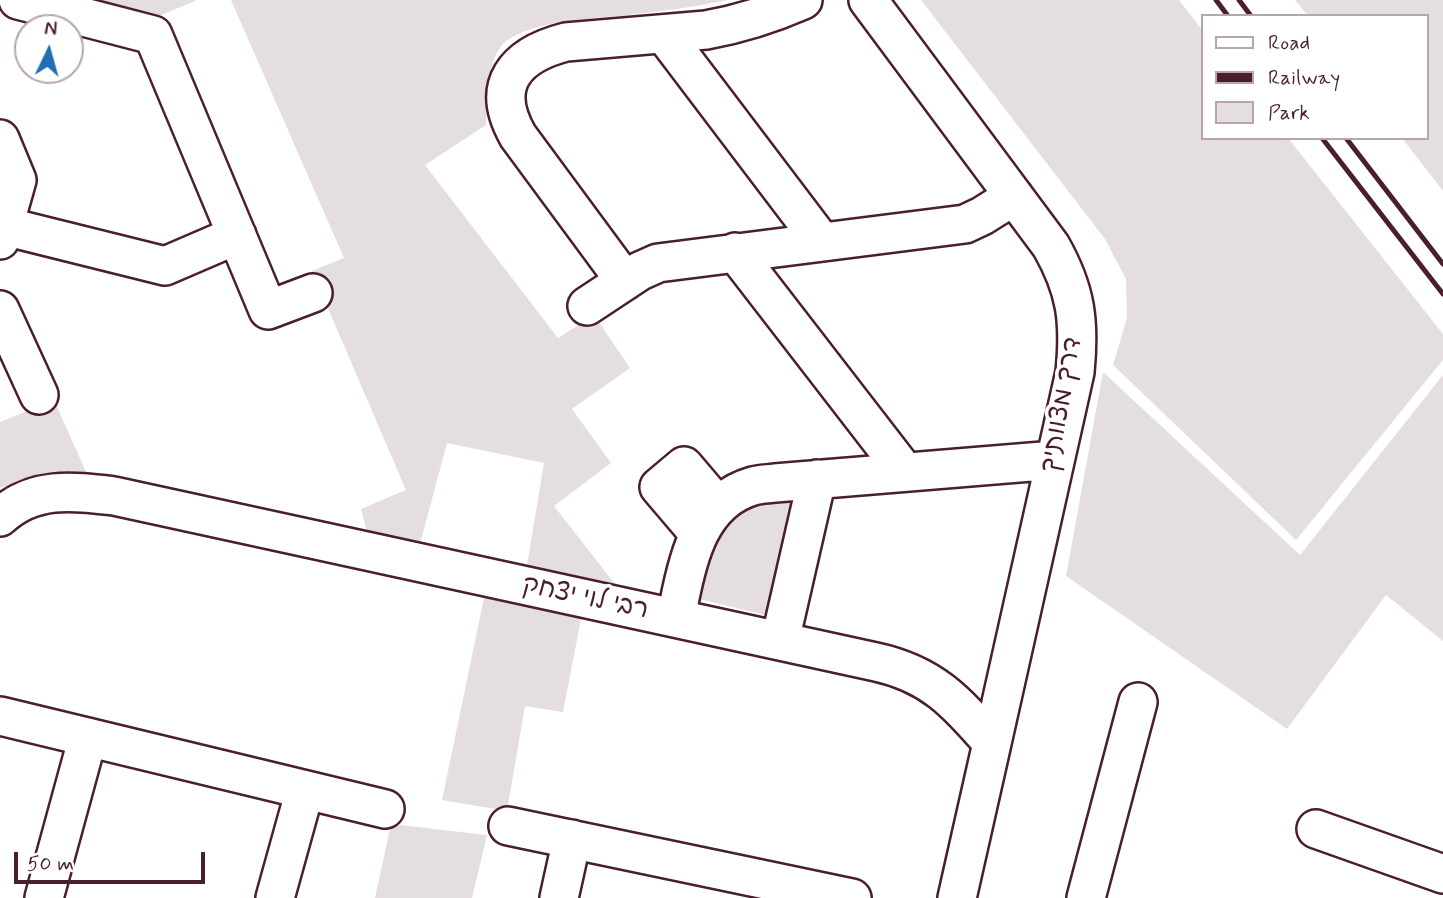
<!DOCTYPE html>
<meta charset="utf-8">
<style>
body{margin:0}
#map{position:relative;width:1443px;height:898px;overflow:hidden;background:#fff;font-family:Mynerve,sans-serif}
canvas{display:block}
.legend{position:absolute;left:1201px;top:14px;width:228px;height:126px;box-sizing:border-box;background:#fff;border:2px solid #b7a5aa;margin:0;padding:9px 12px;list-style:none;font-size:21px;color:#4a1f2b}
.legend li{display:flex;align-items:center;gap:14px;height:35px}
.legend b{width:35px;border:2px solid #b7a5aa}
.north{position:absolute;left:14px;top:14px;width:70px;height:70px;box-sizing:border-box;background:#fff;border:2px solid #b7a5aa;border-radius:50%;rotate:5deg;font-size:19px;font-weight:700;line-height:28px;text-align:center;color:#4a1f2b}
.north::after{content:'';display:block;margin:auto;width:24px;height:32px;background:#1f6fb2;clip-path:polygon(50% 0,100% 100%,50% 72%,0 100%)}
.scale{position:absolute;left:14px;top:852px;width:191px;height:32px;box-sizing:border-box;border:4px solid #4a1f2b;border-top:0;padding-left:9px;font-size:21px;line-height:24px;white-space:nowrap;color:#4a1f2b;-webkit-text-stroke:5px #fff;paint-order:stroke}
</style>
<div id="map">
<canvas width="1443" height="898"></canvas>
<ul class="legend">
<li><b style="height:9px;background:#fff"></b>Road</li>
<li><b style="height:9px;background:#4a1f2b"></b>Railway</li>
<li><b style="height:19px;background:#e5dee0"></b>Park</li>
</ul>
<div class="north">N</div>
<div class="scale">50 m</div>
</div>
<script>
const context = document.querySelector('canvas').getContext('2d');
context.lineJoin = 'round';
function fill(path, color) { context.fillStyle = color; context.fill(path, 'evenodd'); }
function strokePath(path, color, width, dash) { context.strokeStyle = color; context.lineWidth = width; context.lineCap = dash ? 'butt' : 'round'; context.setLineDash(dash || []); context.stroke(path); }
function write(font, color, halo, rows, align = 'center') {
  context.font = font + ' Mynerve,"Playpen Sans Hebrew",sans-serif'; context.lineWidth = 7; context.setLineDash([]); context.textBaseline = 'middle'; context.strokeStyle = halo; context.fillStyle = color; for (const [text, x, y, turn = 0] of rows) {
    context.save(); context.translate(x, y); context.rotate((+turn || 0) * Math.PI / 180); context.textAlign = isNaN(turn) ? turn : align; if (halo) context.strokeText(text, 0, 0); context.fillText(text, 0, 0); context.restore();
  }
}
fill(new Path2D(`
 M 87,0 L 197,0 L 157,17 Z
 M 231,0 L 728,0 C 695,7 662,11 628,15 C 593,19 531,20 504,43 C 487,58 487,104 486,125 L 425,165 L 558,338 L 594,315 L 630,368 L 572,409 L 611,463 L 554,506 L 618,588 L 526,571 L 544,463 L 447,443 L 420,544 L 368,536 L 361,509 L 406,490 L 312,271 L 344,258 Z
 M 921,0 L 1179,0 L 1203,31 L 1203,138 L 1288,138 L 1443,334 L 1443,360 L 1296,540 L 1113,365 L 1127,318 L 1126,279 L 1105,239 Z
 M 1295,0 L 1443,0 L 1443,191 L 1402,138 L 1427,138 L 1427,16 L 1308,16 Z
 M 1103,372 L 1300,555 L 1443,375 L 1443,641 L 1386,595 L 1287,729 L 1066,576 Z
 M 54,400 L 86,472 L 69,472 L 17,488 L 0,487 L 0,422 Z
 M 798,499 L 773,617 L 695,598 C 706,564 714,515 754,504 C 768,501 784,501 798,499 Z
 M 485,593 L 581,619 L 563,712 L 525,706 L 507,811 L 442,800 Z
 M 391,824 L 487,835 L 472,898 L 375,898 Z`), '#e5dee0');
const minor = new Path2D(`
 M 18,0 L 153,35 L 268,310 L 313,293
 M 868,0 L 1051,246 C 1076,290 1080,321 1075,372 L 992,743
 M 664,34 L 821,241
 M 0,139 L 17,180 L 0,240
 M 0,225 L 165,266 L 237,235
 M 735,252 L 905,472
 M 625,281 L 518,136 C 489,85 515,55 566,42 L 706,30 C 740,24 771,14 803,0
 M 587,306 L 640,271 L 658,263 L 965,224 L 982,216 L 1014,196
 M 0,310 L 39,395
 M 0,517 C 33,486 73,491 114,496 L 876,662 C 931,674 956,701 992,743 L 957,898
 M 699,534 L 659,487 L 684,466 L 718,506
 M 679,603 C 688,556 701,501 753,486 C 760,484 768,484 775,483 L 1055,460
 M 780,641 L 817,479
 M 0,716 L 385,809
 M 508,826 L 852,898
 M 1316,829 L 1443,874
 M 44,898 L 88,737
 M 275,898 L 305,790
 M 559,898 L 572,839
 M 1086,898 L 1138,702`);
strokePath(minor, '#4a1f2b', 42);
strokePath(minor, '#fff', 37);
strokePath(new Path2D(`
 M 1216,0 L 1228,16
 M 1239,0 L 1251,16
 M 1322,138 L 1443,294
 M 1346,138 L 1443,264`), '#4a1f2b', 5);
write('26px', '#4a1f2b', '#fff', [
 ["דרך מצוותיך",1063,405,-80],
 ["רבי לוי יצחק",585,599,12]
]);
</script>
